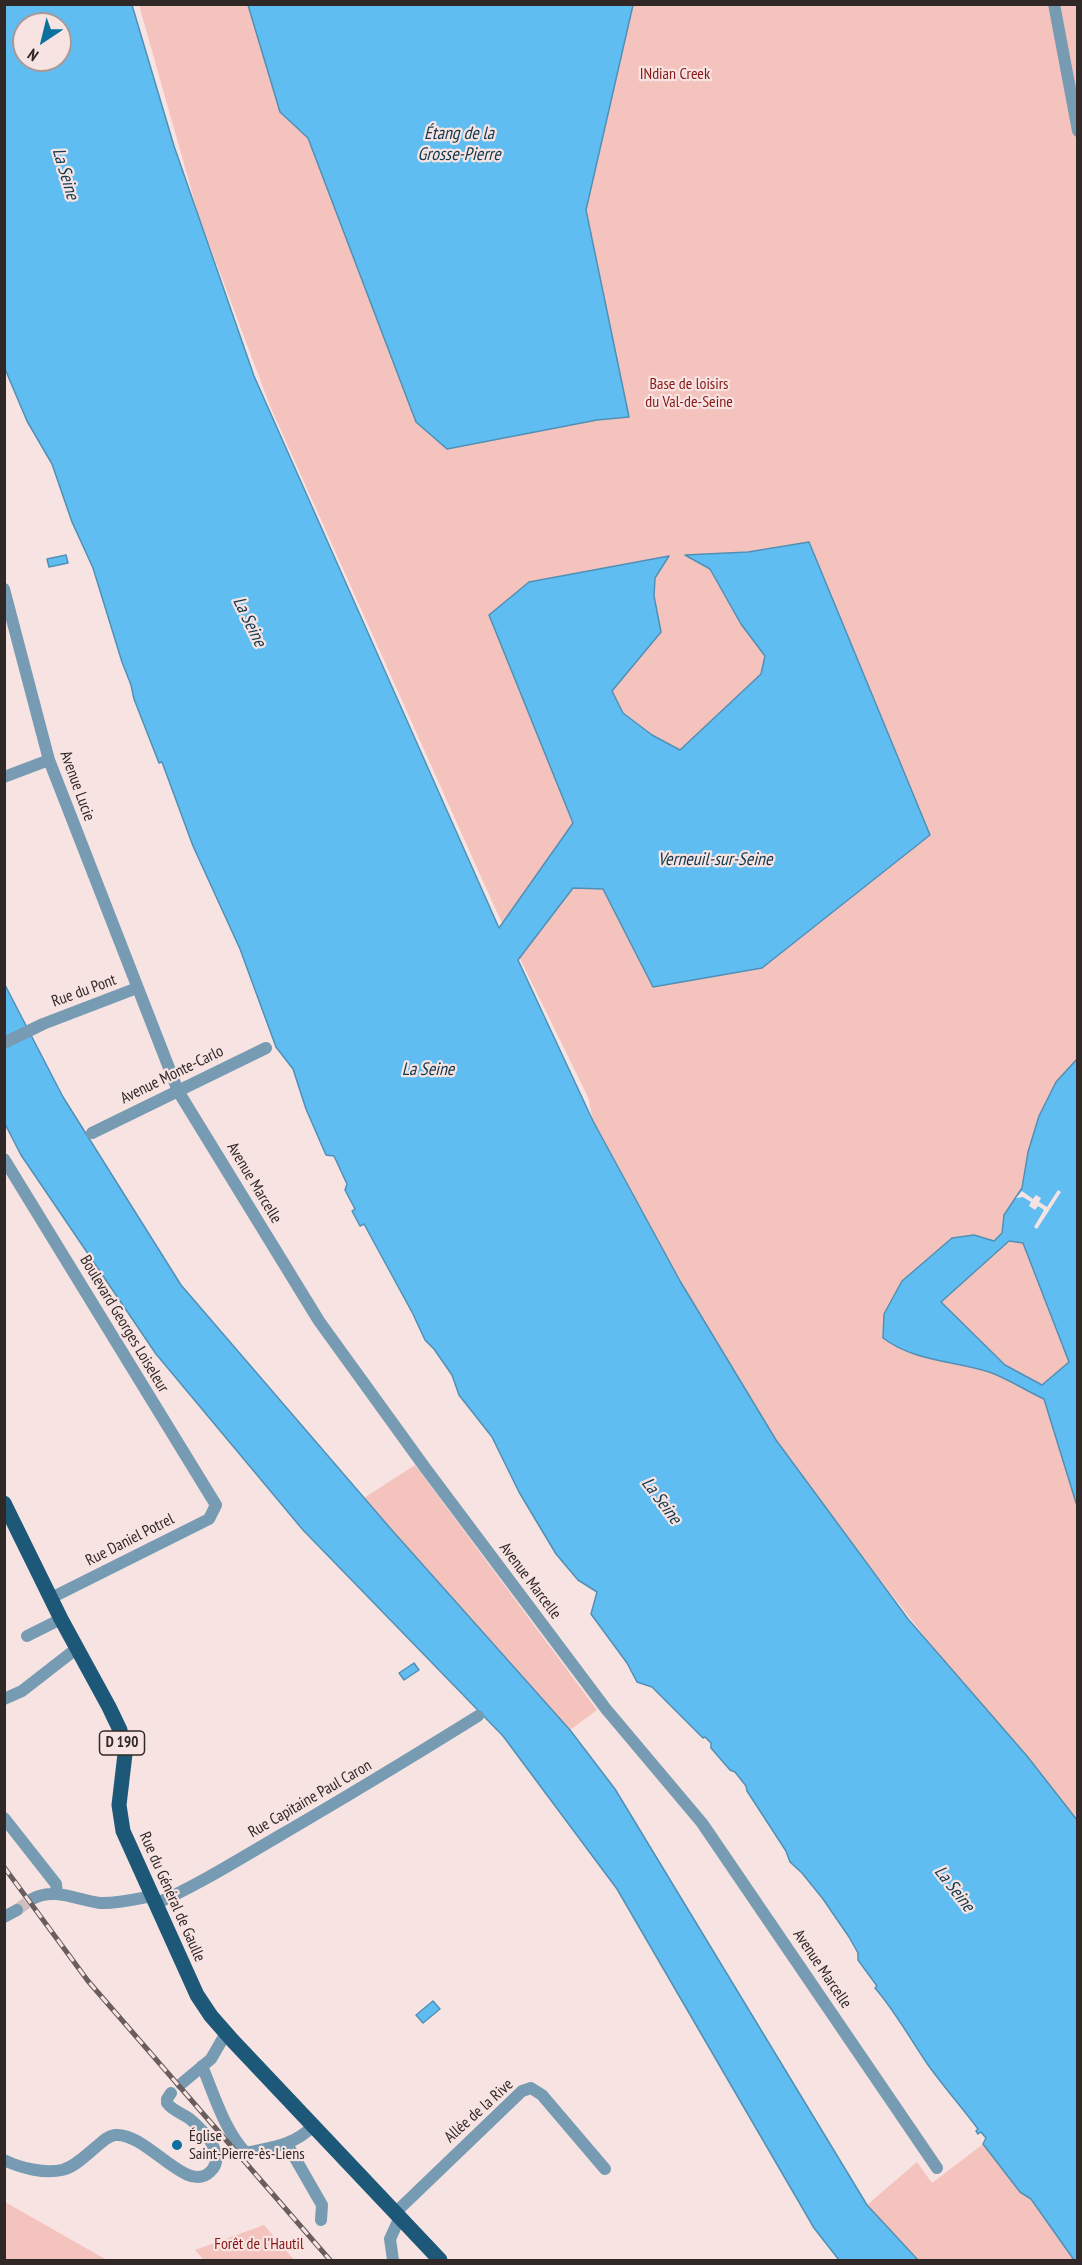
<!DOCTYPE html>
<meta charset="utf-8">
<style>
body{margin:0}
#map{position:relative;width:1082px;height:2265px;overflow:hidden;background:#f7e4e2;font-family:"PT Sans Narrow",sans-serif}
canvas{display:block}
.frame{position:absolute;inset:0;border:6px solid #2f2827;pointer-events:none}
.north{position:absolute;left:12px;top:12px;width:60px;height:60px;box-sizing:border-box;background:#f7e4e2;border:2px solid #a79997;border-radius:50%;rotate:215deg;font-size:16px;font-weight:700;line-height:24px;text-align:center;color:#2f2827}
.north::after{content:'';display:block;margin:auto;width:21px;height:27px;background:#0b709d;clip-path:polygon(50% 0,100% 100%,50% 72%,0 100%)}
</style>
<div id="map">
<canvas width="1082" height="2265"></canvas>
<div class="frame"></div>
<div class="north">N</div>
</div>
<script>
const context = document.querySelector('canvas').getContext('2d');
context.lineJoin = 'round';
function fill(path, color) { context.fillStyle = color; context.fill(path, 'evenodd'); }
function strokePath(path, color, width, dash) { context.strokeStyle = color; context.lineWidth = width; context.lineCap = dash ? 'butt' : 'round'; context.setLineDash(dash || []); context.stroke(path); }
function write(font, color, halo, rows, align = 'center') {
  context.font = font + ' "PT Sans Narrow",sans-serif'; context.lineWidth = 4.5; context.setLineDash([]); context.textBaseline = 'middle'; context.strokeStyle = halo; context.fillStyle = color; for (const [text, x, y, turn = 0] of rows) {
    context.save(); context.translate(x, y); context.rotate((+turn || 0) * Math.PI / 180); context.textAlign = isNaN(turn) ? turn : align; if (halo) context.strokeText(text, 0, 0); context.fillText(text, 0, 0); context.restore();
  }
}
fill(new Path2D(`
 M 139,5 L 1077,5 L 1077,1827 L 1035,1778 L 875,1573 L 734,1387 L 593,1121 L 588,1097 L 495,908 L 270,406 L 199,217 Z
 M 415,1465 L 597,1710 L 570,1730 L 364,1498 Z
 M 983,2144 L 1020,2192 L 1031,2199 L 1074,2260 L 918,2260 L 867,2205 L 917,2162 L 932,2183 Z
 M 5,2202 L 107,2260 L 5,2260 Z
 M 264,2225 L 294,2260 L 204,2260 L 195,2250 Z`), '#f5c3bd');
const water = new Path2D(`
 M 4,5 L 132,5 L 174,146 L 254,376 L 499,928 L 573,823 L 489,615 L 529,582 L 669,556 L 655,578 L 654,596 L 661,632 L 612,691 L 623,713 L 652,735 L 680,750 L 761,674 L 765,656 L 741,624 L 710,569 L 685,555 L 748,552 L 809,542 L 930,835 L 762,968 L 653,987 L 603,889 L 573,888 L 518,960 L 593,1121 L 680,1281 L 776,1440 L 908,1619 L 1027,1756 L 1077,1820 L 1077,2260 L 1074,2260 L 1031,2199 L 1020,2192 L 983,2144 L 986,2138 L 981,2132 L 978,2134 L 976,2131 L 978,2129 C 961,2106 942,2085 926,2062 C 909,2037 895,2011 875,1988 L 877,1986 L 858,1960 L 858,1953 L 849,1937 L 823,1899 L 802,1873 L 790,1862 L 786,1851 L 747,1791 L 746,1786 L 735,1772 L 730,1770 L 711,1748 L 711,1743 L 705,1737 L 703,1738 L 652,1687 L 637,1682 L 627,1663 L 591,1614 L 597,1592 L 578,1580 L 556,1554 L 519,1492 L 492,1437 L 459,1395 L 452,1375 L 434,1349 L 425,1340 L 413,1314 L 364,1224 L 360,1226 L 352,1211 L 355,1209 L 345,1190 L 347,1184 L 334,1156 L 326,1155 L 306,1109 L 293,1069 L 276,1047 L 240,949 L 193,846 L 162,762 L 159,763 L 134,699 L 131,685 L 122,662 L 93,568 L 72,522 L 52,464 L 27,421 L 5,369 ZM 24,24 L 60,24 L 60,60 L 24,60 Z
 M 248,5 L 633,5 L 586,210 L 629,417 L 597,420 L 447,449 L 416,422 L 308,138 L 280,112 Z
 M 66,555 L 68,563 L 49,567 L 47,559 Z
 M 4,983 L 63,1097 L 181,1285 L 390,1528 L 570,1730 L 615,1789 L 867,2205 L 918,2260 L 839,2260 L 814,2228 L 617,1889 L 503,1736 L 303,1530 L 156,1354 L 21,1155 L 5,1124 Z
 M 1077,1059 L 1077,1506 L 1044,1399 C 1026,1391 1007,1378 989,1372 C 954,1361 913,1361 883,1338 L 884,1314 L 902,1281 L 952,1238 L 974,1235 L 994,1241 L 1002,1233 L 1004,1215 L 1022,1188 L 1028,1152 L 1039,1116 L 1056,1082 ZM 1009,1241 L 1023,1243 L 1069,1362 L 1042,1385 L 1005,1365 L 941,1302 Z
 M 414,1663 L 419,1670 L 404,1680 L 399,1673 Z
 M 433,2001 L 440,2009 L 423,2023 L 416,2015 Z`);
fill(water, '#60bdf2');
strokePath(water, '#5190b5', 1.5);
fill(new Path2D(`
 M 1058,1190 L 1061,1192 L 1037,1229 L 1034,1227 L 1044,1210 L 1038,1206 L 1035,1210 L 1029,1206 L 1031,1202 L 1023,1197 L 1016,1198 L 1022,1191 L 1033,1199 L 1036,1195 L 1041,1198 L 1039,1202 L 1047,1207 Z`), '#f7e4e2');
strokePath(new Path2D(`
 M 17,1910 L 32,1899`), '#cfbebd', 12, [12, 6]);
strokePath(new Path2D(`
 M 1054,4 L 1078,131
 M 4,589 L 49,760 L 178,1091 L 319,1321 L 426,1469 L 606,1709 L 702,1823 L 937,2168
 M 4,777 L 49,760
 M 4,1043 L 43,1024 L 137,988
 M 92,1133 L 266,1048
 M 4,1159 L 216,1505 L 209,1519 L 51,1598
 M 27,1636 L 61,1619
 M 4,1699 L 22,1691 L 76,1649
 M 4,1818 L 56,1884 L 57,1894
 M 32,1899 C 54,1887 77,1900 100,1903 C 116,1904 136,1899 152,1896
 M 155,1904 C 198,1885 238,1860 279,1836 C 346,1797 412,1757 478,1716
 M 4,1917 L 17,1910
 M 202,2066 C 214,2094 224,2130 246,2153 C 273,2147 293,2146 313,2126
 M 181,2084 L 211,2059 L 226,2033
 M 287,2144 L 322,2205 L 321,2220
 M 4,2160 C 20,2168 45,2174 62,2170 C 75,2167 86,2155 96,2147 C 102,2142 107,2136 115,2135 C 147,2132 186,2195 210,2172 C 228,2155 203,2130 190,2119 C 182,2113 173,2111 167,2103 L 167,2099 L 171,2093
 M 396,2212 L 522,2091 L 531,2088 L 542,2095 L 605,2169
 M 393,2260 L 390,2239 L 400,2217`), '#779bb2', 12);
strokePath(new Path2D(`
 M 4,1503 L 61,1619 L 109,1707 L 120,1730 L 125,1754 L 119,1805 L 123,1831 L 197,1995 L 211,2016 L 233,2041 L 440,2260`), '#1d5878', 15);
const rail = new Path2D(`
 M 4,1867 L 88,1981 L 330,2260`);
strokePath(rail, '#695e5d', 5);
strokePath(rail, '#f7e4e2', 3, [9]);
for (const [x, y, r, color] of [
 [177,2145,6,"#0b709d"]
]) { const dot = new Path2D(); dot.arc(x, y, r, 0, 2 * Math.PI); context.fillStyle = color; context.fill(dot); strokePath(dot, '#f7e4e2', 2); }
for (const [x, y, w] of [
 [122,1743,45]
]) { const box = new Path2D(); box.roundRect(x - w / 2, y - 12, w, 24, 4.5); context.fillStyle = '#f7e4e2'; context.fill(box); strokePath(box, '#2f2827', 1.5); }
write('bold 15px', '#2f2827', null, [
 ["D 190",122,1743]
]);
write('16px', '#871816', '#f7e4e2', [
 ["INdian Creek",675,74],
 ["Base de loisirs",689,384],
 ["du Val-de-Seine",689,402],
 ["Forêt de l'Hautil",259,2244]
]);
write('16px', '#2f2827', '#f7e4e2', [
 ["Avenue Lucie",77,786,70],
 ["Rue du Pont",84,991,-20],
 ["Avenue Monte-Carlo",172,1075,-26],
 ["Avenue Marcelle",254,1183,59],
 ["Boulevard Georges Loiseleur",124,1324,59],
 ["Rue Daniel Potrel",130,1540,-27],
 ["Avenue Marcelle",530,1581,53],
 ["Rue Capitaine Paul Caron",310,1799,-30],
 ["Rue du Général de Gaulle",172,1897,66],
 ["Avenue Marcelle",822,1969,56],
 ["Allée de la Rive",479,2111,-42]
]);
write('16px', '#2f2827', '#f7e4e2', [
 ["Église",189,2136],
 ["Saint-Pierre-ès-Liens",189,2154]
], 'left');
write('italic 18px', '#11394f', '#f7e4e2', [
 ["Étang de la",459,134],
 ["Grosse-Pierre",459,155],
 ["La Seine",65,174,73],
 ["La Seine",249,622,64],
 ["Verneuil-sur-Seine",715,860],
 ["La Seine",428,1070],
 ["La Seine",661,1501,53],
 ["La Seine",954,1889,52]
]);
</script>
